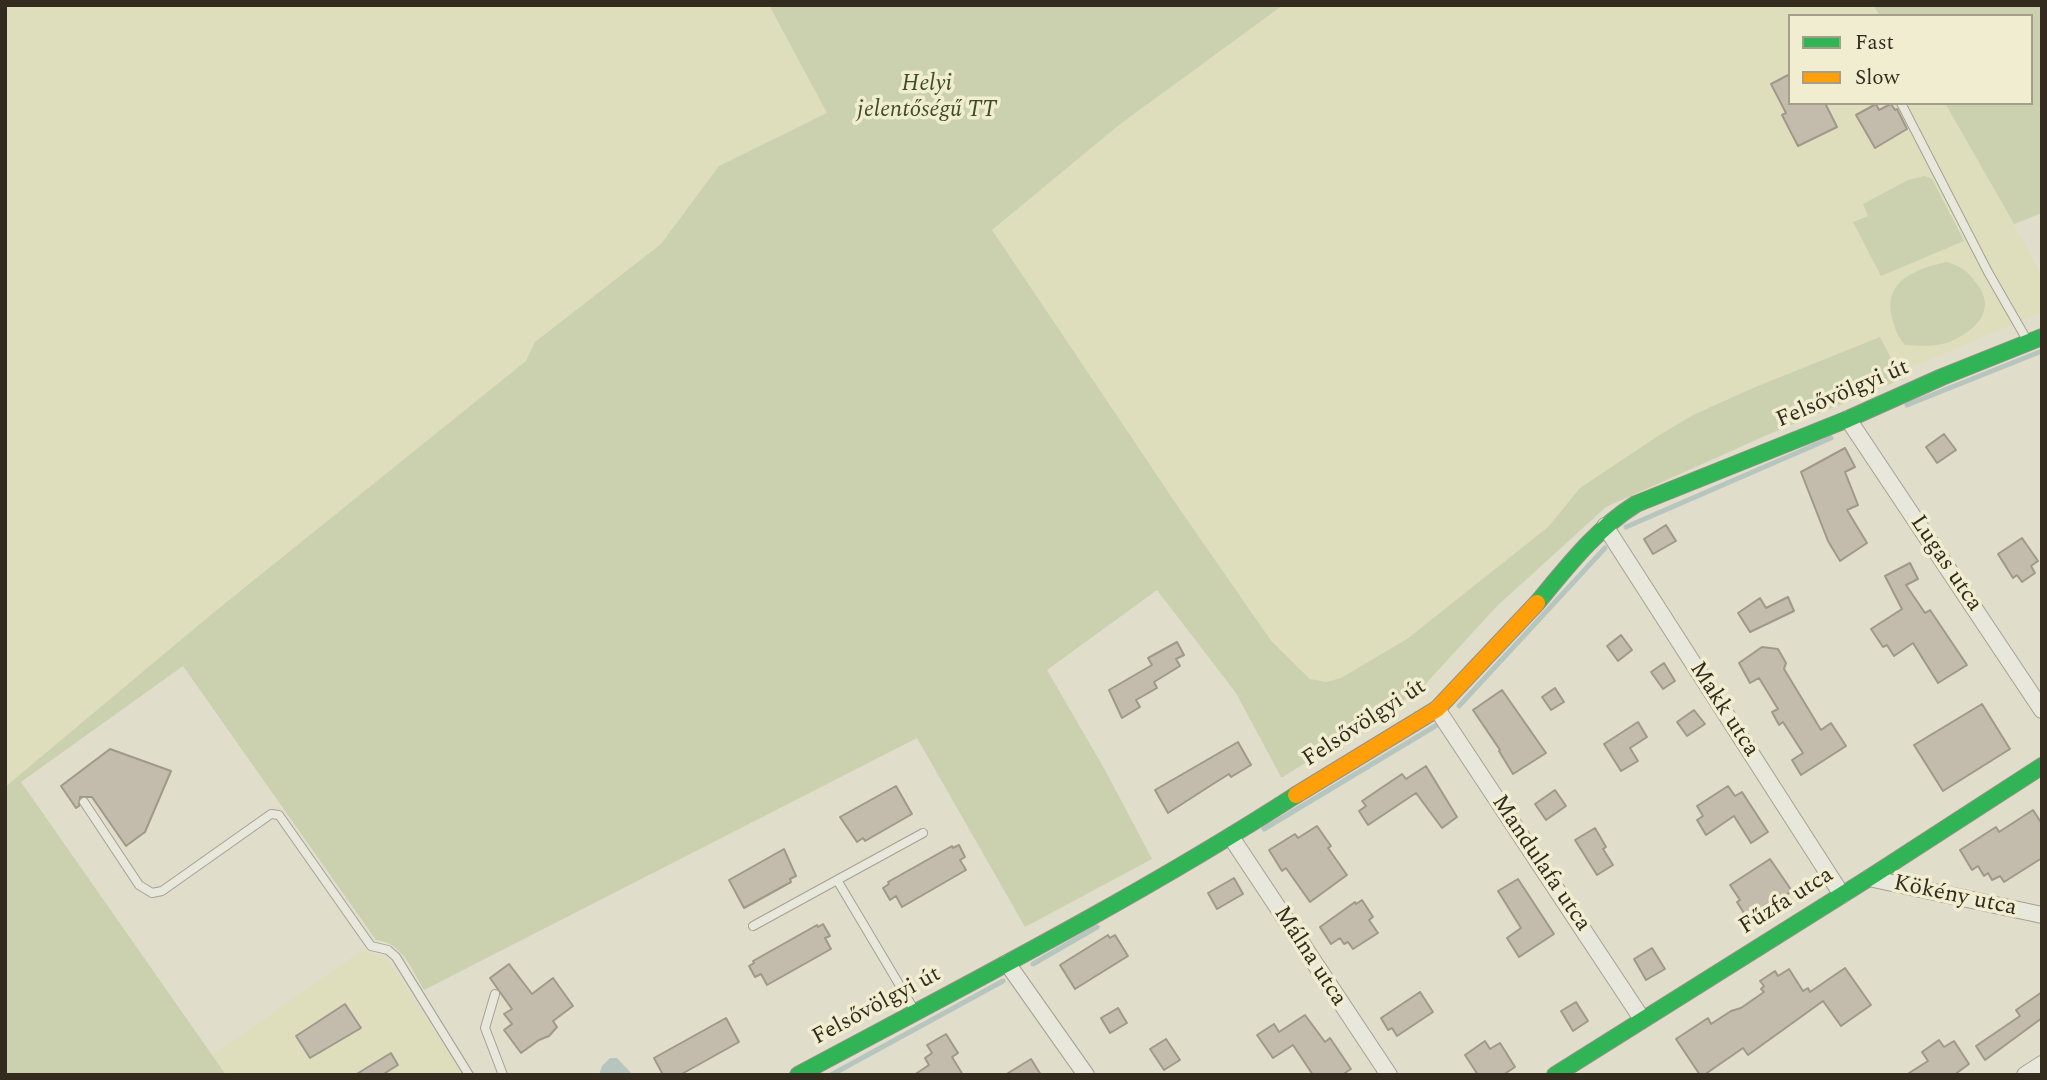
<!DOCTYPE html>
<meta charset="utf-8">
<style>
body{margin:0}
#map{position:relative;width:2047px;height:1080px;overflow:hidden;background:#e0ddcb;font-family:Spectral,serif}
canvas{display:block}
.frame{position:absolute;inset:0;border:7px solid #322b1e;pointer-events:none}
.legend{position:absolute;left:1788px;top:14px;width:245px;height:91px;box-sizing:border-box;background:#f1edd0;border:2px solid #a59f89;margin:0;padding:9px 12px;list-style:none;font-size:21px;color:#322b1e}
.legend li{display:flex;align-items:center;gap:14px;height:35px}
.legend b{width:35px;border:2px solid #a59f89}
</style>
<div id="map">
<canvas width="2047" height="1080"></canvas>
<div class="frame"></div>
<ul class="legend">
<li><b style="height:9px;background:#30b455"></b>Fast</li>
<li><b style="height:9px;background:#ff9f0a"></b>Slow</li>
</ul>
</div>
<script>
const context = document.querySelector('canvas').getContext('2d');
context.lineJoin = 'round';
function fill(path, color) { context.fillStyle = color; context.fill(path, 'evenodd'); }
function strokePath(path, color, width, dash) { context.strokeStyle = color; context.lineWidth = width; context.lineCap = dash ? 'butt' : 'round'; context.setLineDash(dash || []); context.stroke(path); }
function write(font, color, halo, rows, align = 'center') {
  context.font = font + ' Spectral,serif'; context.lineWidth = 7; context.setLineDash([]); context.textBaseline = 'middle'; context.strokeStyle = halo; context.fillStyle = color; for (const [text, x, y, turn = 0] of rows) {
    context.save(); context.translate(x, y); context.rotate((+turn || 0) * Math.PI / 180); context.textAlign = isNaN(turn) ? turn : align; if (halo) context.strokeText(text, 0, 0); context.fillText(text, 0, 0); context.restore();
  }
}
fill(new Path2D(`
 M 5,5 L 769,5 L 828,113 L 719,166 L 661,244 L 535,342 L 526,361 L 213,613 L 5,787 Z
 M 1283,5 L 1873,5 L 1880,16 L 1790,16 L 1790,103 L 1945,103 L 2042,275 L 2042,312 L 1900,372 L 1880,337 L 1753,388 L 1693,415 L 1580,488 L 1548,527 L 1407,639 L 1341,678 L 1326,682 L 1310,679 L 1272,642 L 1181,511 L 992,230 L 1119,125 Z
 M 361,951 L 387,959 L 464,1075 L 226,1075 L 213,1055 Z`), '#dfdebc');
fill(new Path2D(`
 M 769,5 L 1283,5 L 1119,125 L 992,230 L 1181,511 L 1272,642 L 1310,679 L 1326,682 L 1341,678 L 1407,639 L 1548,527 L 1580,488 L 1658,436 L 1693,415 L 1753,388 L 1880,337 L 1902,379 L 1767,435 L 1606,507 L 1497,606 L 1419,691 L 1283,777 L 1281,777 L 1236,693 L 1157,590 L 1047,670 L 1105,770 L 1152,859 L 1025,927 L 917,738 L 424,990 C 412,970 402,942 376,940 L 183,666 L 21,782 L 226,1075 L 5,1075 L 5,787 L 213,613 L 526,361 L 535,342 L 661,244 L 719,166 L 827,113 Z
 M 1873,5 L 2042,5 L 2042,213 L 2014,224 L 1945,103 L 2031,103 L 2031,16 L 1880,16 Z
 M 1925,176 L 1932,179 L 1964,241 L 1881,276 L 1853,222 L 1868,216 L 1863,204 L 1908,180 Z
 M 1947,262 C 1962,267 1968,271 1977,284 C 1996,309 1978,328 1954,340 C 1940,347 1920,346 1905,345 C 1898,337 1896,332 1893,321 C 1881,281 1915,269 1947,262 Z`), '#cbd0ae');
fill(new Path2D(`
 M 610,1058 L 617,1058 L 633,1075 L 599,1075 L 602,1066 Z`), '#b6c6be');
strokePath(new Path2D(`
 M 1907,405 L 2042,351
 M 1626,527 L 1831,438
 M 1459,706 L 1605,548
 M 1264,829 L 1437,725
 M 1033,964 L 1097,927
 M 831,1075 L 1003,981`), '#b6c6be', 5);
const building = new Path2D(`
 M 1790,74 L 1790,103 L 1825,103 L 1837,127 L 1798,146 L 1782,115 L 1786,113 L 1771,84 Z
 M 1876,104 L 1879,110 L 1891,104 L 1895,110 L 1897,109 L 1907,129 L 1875,148 L 1856,115 Z
 M 1944,434 L 1956,450 L 1937,463 L 1926,447 Z
 M 1845,448 L 1855,467 L 1845,472 L 1858,505 L 1847,510 L 1867,543 L 1840,561 L 1828,541 L 1801,472 Z
 M 1666,525 L 1676,541 L 1653,554 L 1644,539 Z
 M 2022,538 L 2038,561 L 2031,566 L 2035,573 L 2022,582 L 2017,575 L 2013,578 L 1998,554 Z
 M 1910,563 L 1918,579 L 1906,585 L 1925,613 L 1930,610 L 1967,665 L 1938,683 L 1913,643 L 1894,656 L 1887,645 L 1883,647 L 1871,629 L 1902,609 L 1885,576 Z
 M 1788,597 L 1794,611 L 1750,632 L 1738,613 L 1760,598 L 1766,608 Z
 M 1621,635 L 1632,650 L 1618,661 L 1607,646 Z
 M 1177,642 L 1184,655 L 1176,659 L 1180,666 L 1154,682 L 1157,688 L 1136,700 L 1140,707 L 1122,718 L 1109,690 L 1152,665 L 1148,658 Z
 M 1762,647 L 1778,649 L 1786,663 L 1784,669 L 1821,730 L 1831,723 L 1846,746 L 1801,775 L 1792,760 L 1803,753 L 1783,722 L 1779,725 L 1772,712 L 1778,709 L 1759,678 L 1750,683 L 1739,663 Z
 M 1664,663 L 1675,681 L 1663,689 L 1651,672 Z
 M 1555,688 L 1564,702 L 1551,710 L 1542,697 Z
 M 1502,690 L 1546,753 L 1513,774 L 1499,751 L 1500,750 L 1473,710 Z
 M 1982,704 L 2010,749 L 1943,791 L 1914,745 Z
 M 1694,710 L 1705,724 L 1687,736 L 1677,722 Z
 M 1638,722 L 1647,737 L 1630,748 L 1638,761 L 1621,771 L 1604,744 Z
 M 1238,742 L 1251,765 L 1231,777 L 1229,774 L 1213,784 L 1168,813 L 1155,790 Z
 M 110,749 L 171,771 L 145,832 L 126,846 L 92,797 L 80,797 L 79,806 L 76,808 L 61,786 Z
 M 1426,766 L 1457,817 L 1442,828 L 1416,793 L 1368,825 L 1359,811 L 1366,806 L 1362,801 L 1402,774 L 1406,779 Z
 M 896,786 L 912,814 L 865,841 L 863,838 L 857,842 L 840,817 Z
 M 1728,786 L 1735,796 L 1742,792 L 1768,832 L 1751,843 L 1734,816 L 1706,835 L 1697,820 L 1703,816 L 1697,806 Z
 M 1555,790 L 1566,806 L 1546,820 L 1535,804 Z
 M 2033,810 L 2042,824 L 2042,858 L 2004,882 L 2000,876 L 1992,880 L 1988,873 L 1984,876 L 1978,866 L 1972,870 L 1960,850 L 1996,827 L 1999,832 Z
 M 1317,826 L 1331,846 L 1328,848 L 1347,875 L 1310,902 L 1286,868 L 1282,871 L 1269,850 L 1295,834 L 1298,838 Z
 M 1595,828 L 1606,847 L 1603,849 L 1613,865 L 1597,875 L 1575,840 Z
 M 959,845 L 965,857 L 960,860 L 966,870 L 902,907 L 896,896 L 890,900 L 883,888 L 889,884 L 888,882 L 952,846 L 953,848 Z
 M 784,849 L 796,876 L 790,879 L 791,882 L 744,908 L 729,880 Z
 M 1770,859 L 1792,891 L 1775,903 L 1773,900 L 1747,918 L 1737,902 L 1740,900 L 1730,885 Z
 M 1234,878 L 1243,894 L 1217,909 L 1208,893 Z
 M 1518,879 L 1554,934 L 1519,957 L 1507,938 L 1521,928 L 1498,891 Z
 M 1362,900 L 1373,917 L 1369,920 L 1378,933 L 1353,949 L 1348,942 L 1344,944 L 1340,938 L 1331,944 L 1320,927 L 1355,902 L 1356,904 Z
 M 823,924 L 830,936 L 825,938 L 831,949 L 767,985 L 761,974 L 755,977 L 749,966 L 754,963 L 753,961 L 817,925 L 818,927 Z
 M 1108,935 L 1110,938 L 1115,935 L 1128,956 L 1075,989 L 1060,965 Z
 M 1652,948 L 1665,969 L 1646,980 L 1634,959 Z
 M 509,964 L 532,994 L 553,978 L 573,1006 L 553,1021 L 557,1027 L 549,1036 L 539,1040 L 521,1053 L 504,1030 L 512,1024 L 504,1014 L 512,1009 L 490,978 Z
 M 1845,968 L 1871,1005 L 1841,1026 L 1823,1001 L 1748,1055 L 1743,1048 L 1704,1075 L 1700,1075 L 1676,1039 L 1708,1018 L 1711,1024 L 1731,1011 L 1741,1008 L 1764,992 L 1761,989 L 1764,986 L 1760,981 L 1775,971 L 1778,976 L 1789,969 L 1803,991 L 1808,988 L 1810,992 Z
 M 1420,992 L 1433,1012 L 1397,1036 L 1392,1028 L 1388,1030 L 1381,1018 Z
 M 2042,992 L 2042,1018 L 1985,1060 L 1976,1046 L 2020,1016 L 2016,1010 Z
 M 1576,1002 L 1588,1021 L 1573,1031 L 1561,1011 Z
 M 345,1004 L 361,1028 L 310,1058 L 296,1036 Z
 M 1118,1008 L 1127,1023 L 1110,1033 L 1101,1018 Z
 M 1305,1015 L 1325,1042 L 1330,1038 L 1351,1069 L 1342,1075 L 1313,1075 L 1293,1045 L 1273,1058 L 1257,1035 L 1274,1024 L 1279,1032 Z
 M 726,1018 L 739,1042 L 680,1075 L 663,1075 L 654,1058 Z
 M 946,1034 L 958,1053 L 952,1057 L 963,1075 L 914,1075 L 929,1065 L 925,1058 L 932,1053 L 927,1045 Z
 M 1166,1039 L 1180,1060 L 1164,1070 L 1150,1049 Z
 M 1939,1040 L 1944,1047 L 1954,1041 L 1969,1064 L 1954,1075 L 1906,1075 L 1928,1061 L 1922,1052 Z
 M 1485,1041 L 1490,1049 L 1500,1043 L 1515,1067 L 1503,1075 L 1478,1075 L 1465,1055 Z
 M 391,1053 L 398,1065 L 382,1075 L 355,1075 Z
 M 1031,1059 L 1041,1075 L 1005,1075 Z`);
fill(building, '#c3bcac');
strokePath(building, '#a0998b', 2);
const lane = new Path2D(`
 M 1901,103 L 1988,272 L 2027,340
 M 84,802 L 139,885 L 152,893 L 162,891 L 271,814 L 279,815 L 371,946 L 388,950 L 396,957 L 469,1075
 M 837,880 L 923,833
 M 753,926 L 837,880 L 915,1011
 M 495,994 L 485,1028 L 503,1075`);
const street = new Path2D(`
 M 1848,419 L 2042,710
 M 1605,526 L 1842,895
 M 1437,709 L 1642,1019
 M 1231,837 L 1389,1075
 M 1869,878 L 2042,915
 M 1007,963 L 1086,1075
 M 2025,1075 L 2042,1064`);
const fast = new Path2D(`
 M 1537,603 C 1567,567 1596,529 1636,504 L 1848,419 L 1942,377 L 2042,337
 M 798,1075 C 966,985 1136,898 1296,795
 M 1555,1075 L 1869,878 L 2042,766`);
const slow = new Path2D(`
 M 1296,795 L 1437,709 L 1537,603`);
strokePath(lane, '#a5a194', 10);
strokePath(street, '#a5a194', 18);
strokePath(fast, '#959184', 18);
strokePath(slow, '#959184', 18);
strokePath(lane, '#e8e7dc', 8);
strokePath(street, '#e8e7dc', 16);
strokePath(fast, '#30b455', 16);
strokePath(slow, '#ff9f0a', 16);
write('italic 23px', '#3d4d26', '#f1edd0', [
 ["Helyi",927,85],
 ["jelentőségű TT",927,111]
]);
write('23px', '#322b1e', '#f1edd0', [
 ["Felsővölgyi út",1843,395,-23],
 ["Lugas utca",1945,564,56],
 ["Makk utca",1723,710,57],
 ["Felsővölgyi út",1365,724,-33],
 ["Mandulafa utca",1540,864,56],
 ["Kökény utca",1955,897,12],
 ["Fűzfa utca",1787,902,-32],
 ["Málna utca",1309,957,57],
 ["Felsővölgyi út",877,1007,-28]
]);
</script>
